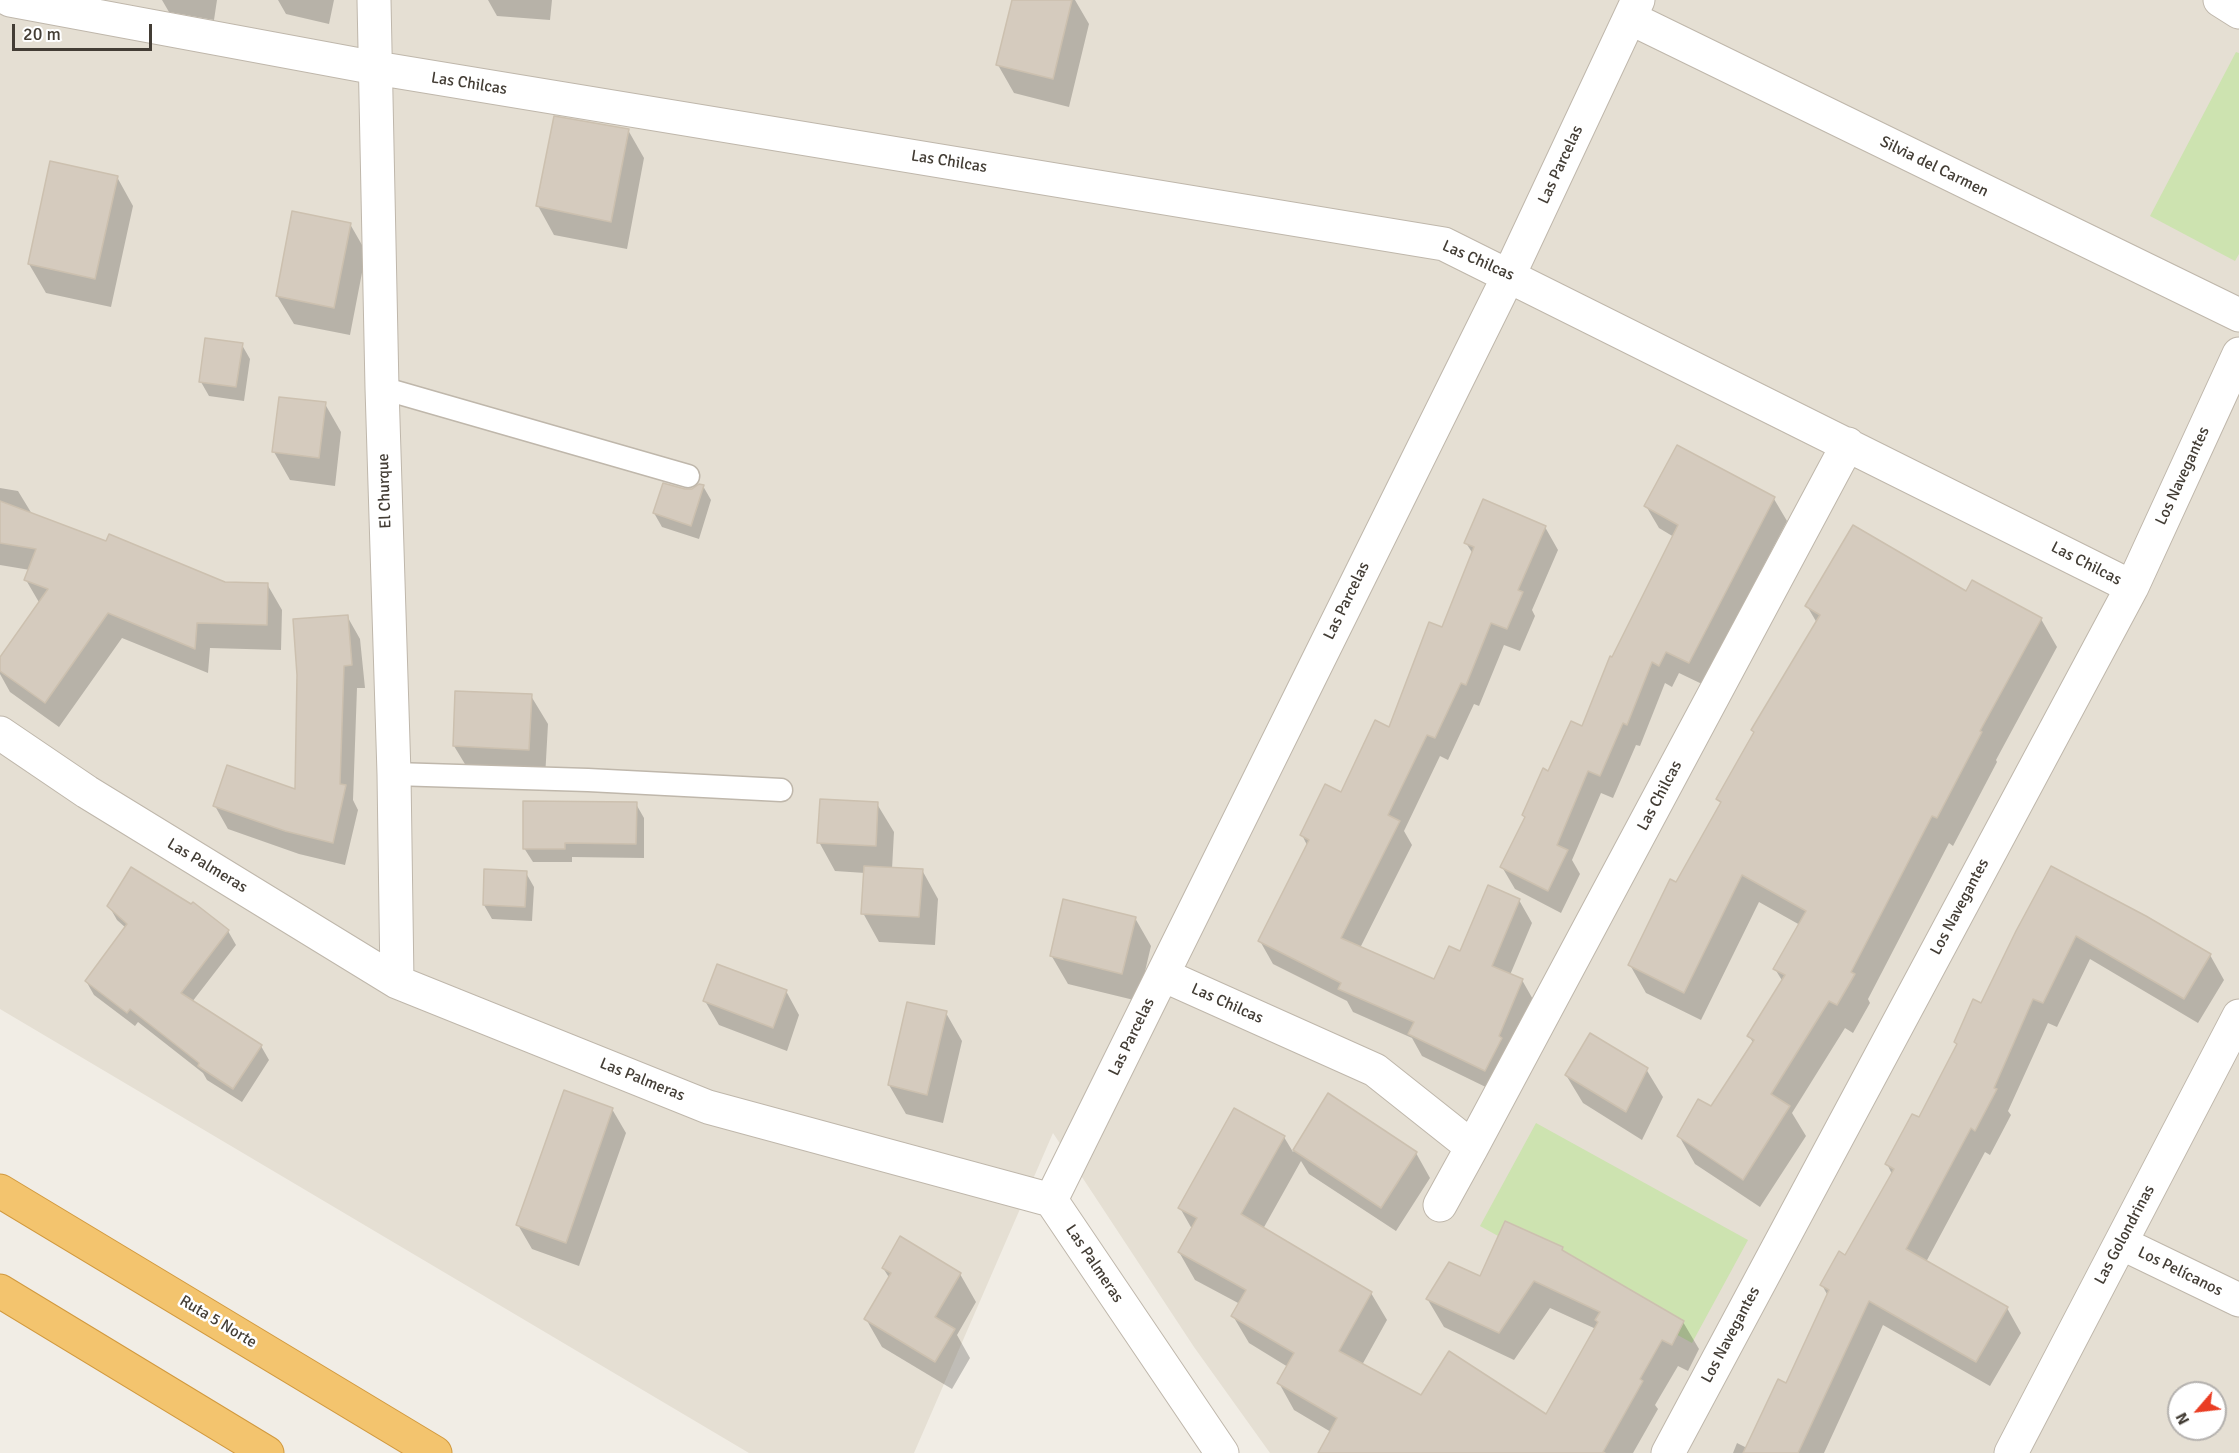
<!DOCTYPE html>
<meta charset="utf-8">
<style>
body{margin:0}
#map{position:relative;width:2239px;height:1453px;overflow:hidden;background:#f1ede5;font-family:Signika,sans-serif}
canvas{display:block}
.north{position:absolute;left:2167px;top:1381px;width:60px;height:60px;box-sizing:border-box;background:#fff;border:2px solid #b4b1ae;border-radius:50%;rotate:242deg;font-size:16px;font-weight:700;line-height:24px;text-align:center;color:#433d35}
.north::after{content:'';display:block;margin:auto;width:21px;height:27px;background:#ea3d23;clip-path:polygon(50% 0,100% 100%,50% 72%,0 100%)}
.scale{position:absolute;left:12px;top:24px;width:140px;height:27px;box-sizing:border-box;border:3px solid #433d35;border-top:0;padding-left:8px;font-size:18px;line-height:21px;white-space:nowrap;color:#433d35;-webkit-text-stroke:4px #fff;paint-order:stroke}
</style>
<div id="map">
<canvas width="2239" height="1453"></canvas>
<div class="north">N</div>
<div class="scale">20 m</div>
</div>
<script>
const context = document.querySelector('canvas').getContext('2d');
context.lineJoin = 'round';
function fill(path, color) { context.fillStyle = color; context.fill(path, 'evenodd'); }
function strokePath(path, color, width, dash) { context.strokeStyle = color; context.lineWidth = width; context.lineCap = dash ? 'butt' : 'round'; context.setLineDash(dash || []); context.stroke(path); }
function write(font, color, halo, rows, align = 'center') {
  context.font = font + ' Signika,sans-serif'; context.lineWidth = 5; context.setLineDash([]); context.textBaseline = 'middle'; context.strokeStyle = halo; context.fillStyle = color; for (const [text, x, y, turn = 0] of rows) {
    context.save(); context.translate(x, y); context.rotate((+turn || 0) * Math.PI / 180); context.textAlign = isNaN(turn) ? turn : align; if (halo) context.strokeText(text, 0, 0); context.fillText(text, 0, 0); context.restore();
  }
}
fill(new Path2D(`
 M 0,0 L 2239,0 L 2239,1453 L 1270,1453 L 1194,1347 L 1053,1133 L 914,1453 L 749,1453 L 0,1009 ZM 2179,1393 L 2215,1393 L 2215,1429 L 2179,1429 Z`), '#e5dfd3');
fill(new Path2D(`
 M 2236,52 L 2239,53 L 2239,254 L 2235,261 L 2150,216 Z
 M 1536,1123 L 1748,1240 L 1692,1343 L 1480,1226 Z`), '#cde3b0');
fill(new Path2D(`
 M 162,0 L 217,0 L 214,20 L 169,12 Z
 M 278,0 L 334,0 L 329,24 L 286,14 Z
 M 488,0 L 552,0 L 550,20 L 497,16 Z
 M 1013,0 L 1075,0 L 1089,24 L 1069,107 L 1014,93 L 998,65 Z
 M 628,130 L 644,158 L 627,249 L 554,235 L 538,206 Z
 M 117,177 L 133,206 L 111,307 L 46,293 L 29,264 Z
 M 350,224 L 366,252 L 350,335 L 294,324 L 277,296 Z
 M 242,345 L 250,359 L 244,401 L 209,396 L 201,382 Z
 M 325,404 L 341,432 L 335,486 L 290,480 L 274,452 Z
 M 703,486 L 711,500 L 699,539 L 662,527 L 654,513 L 685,491 Z
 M 0,488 L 18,491 L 32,514 L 107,543 L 224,583 L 267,584 L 282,610 L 281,650 L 210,648 L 208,673 L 122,638 L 59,727 L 10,692 L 0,674 L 0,660 L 40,604 L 26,580 L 30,570 L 0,565 Z
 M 1774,499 L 1787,521 L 1702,684 L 1679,673 L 1672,687 L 1665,683 L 1640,746 L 1636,745 L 1613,798 L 1601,793 L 1572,860 L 1580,874 L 1561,913 L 1515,889 L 1502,867 L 1526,819 L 1524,815 L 1549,773 L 1583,728 L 1612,659 L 1674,537 L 1659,528 L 1646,506 Z
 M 1545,527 L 1558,550 L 1532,610 L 1535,616 L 1520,651 L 1504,645 L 1479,706 L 1474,704 L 1448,760 L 1440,756 L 1404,831 L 1412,845 L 1360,948 L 1435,981 L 1460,953 L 1519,900 L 1532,923 L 1510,975 L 1522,980 L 1535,1003 L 1498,1093 L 1422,1056 L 1412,1038 L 1353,1012 L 1347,1001 L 1273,964 L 1260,941 L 1307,845 L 1302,835 L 1342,794 L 1390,729 L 1442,629 L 1473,554 L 1466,543 Z
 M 1967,593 L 2041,619 L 2057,647 L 1996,760 L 1997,762 L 1953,846 L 1949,843 L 1868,999 L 1870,1003 L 1853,1033 L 1845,1028 L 1792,1113 L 1806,1136 L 1760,1207 L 1695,1164 L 1679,1136 L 1712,1108 L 1754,1044 L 1749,1036 L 1783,982 L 1775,969 L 1800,925 L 1759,902 L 1701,1020 L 1646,993 L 1630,965 L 1721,804 L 1718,799 L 1755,733 L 1753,730 L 1817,623 L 1807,606 Z
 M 347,616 L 360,639 L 365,688 L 357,688 L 353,800 L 358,810 L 345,865 L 299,854 L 228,829 L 215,806 L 297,791 Z
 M 531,696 L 548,724 L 545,778 L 471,774 L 454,746 Z
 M 636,804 L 644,818 L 644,858 L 572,857 L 572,862 L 533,862 L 524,848 Z
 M 877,804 L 894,832 L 892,869 L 922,870 L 938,899 L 935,945 L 879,942 L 863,913 L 865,873 L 835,871 L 819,842 Z
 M 2051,868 L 2210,955 L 2224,980 L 2198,1023 L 2090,959 L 2057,1027 L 2048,1023 L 2008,1111 L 2011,1115 L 1990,1155 L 1985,1152 L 1926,1262 L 2007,1308 L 2021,1333 L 1990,1386 L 1883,1325 L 1824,1453 L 1733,1453 L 1737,1443 L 1747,1448 L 1787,1385 L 1828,1296 L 1822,1285 L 1845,1257 L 1892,1174 L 1887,1164 L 1920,1120 L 1958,1046 L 1956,1042 L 1982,1004 Z
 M 526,873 L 534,887 L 532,921 L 492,919 L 484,905 Z
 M 109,906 L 228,931 L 236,945 L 192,1002 L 261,1046 L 269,1060 L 242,1102 L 207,1080 L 203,1073 L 138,1022 L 135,1026 L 94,995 L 86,981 L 126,928 L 117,920 Z
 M 1135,918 L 1151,946 L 1138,1001 L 1068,984 L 1051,955 Z
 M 786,991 L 799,1015 L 787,1051 L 719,1025 L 705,1001 Z
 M 946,1013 L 962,1041 L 943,1123 L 906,1114 L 889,1085 Z
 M 1646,1069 L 1663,1097 L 1642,1140 L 1583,1103 L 1566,1075 Z
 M 1329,1095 L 1416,1153 L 1430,1178 L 1396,1231 L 1309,1174 L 1301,1161 L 1263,1229 L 1371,1293 L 1387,1320 L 1362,1365 L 1421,1397 L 1546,1416 L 1596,1329 L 1550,1308 L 1514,1360 L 1444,1327 L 1428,1300 L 1562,1248 L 1565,1254 L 1683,1322 L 1699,1349 L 1688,1371 L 1678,1366 L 1655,1405 L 1658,1409 L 1633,1453 L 1320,1453 L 1331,1432 L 1294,1410 L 1279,1383 L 1288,1367 L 1249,1343 L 1233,1316 L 1240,1304 L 1195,1280 L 1179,1252 L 1192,1229 L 1180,1208 L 1284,1137 L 1293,1152 Z
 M 612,1109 L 626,1133 L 579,1266 L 532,1249 L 518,1225 Z
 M 883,1268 L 960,1274 L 976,1302 L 957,1335 L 970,1358 L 952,1389 L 882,1347 L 866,1319 L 890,1279 Z`), '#0003');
const building = new Path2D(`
 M 1012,0 L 1072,0 L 1053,79 L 996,65 Z
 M 554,116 L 629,129 L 611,222 L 536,206 Z
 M 50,161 L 118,176 L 95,279 L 28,264 Z
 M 292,211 L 351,223 L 334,308 L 276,296 Z
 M 205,338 L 243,343 L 236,387 L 199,382 Z
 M 279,397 L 326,402 L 319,458 L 272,452 Z
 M 1677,445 L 1775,497 L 1689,663 L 1666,652 L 1659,666 L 1652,662 L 1627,725 L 1623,723 L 1600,776 L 1588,771 L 1557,845 L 1568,850 L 1548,891 L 1500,867 L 1525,817 L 1522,815 L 1543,768 L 1548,771 L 1571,721 L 1582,726 L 1610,656 L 1612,657 L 1678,525 L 1644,506 Z
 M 663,483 L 685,489 L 692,489 L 699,484 L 704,485 L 691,526 L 653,513 Z
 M 1483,499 L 1546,526 L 1518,590 L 1523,592 L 1507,629 L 1491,623 L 1466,685 L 1461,683 L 1435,738 L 1427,735 L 1388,815 L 1400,821 L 1341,938 L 1434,979 L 1449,946 L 1460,951 L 1488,885 L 1520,899 L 1492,966 L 1523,979 L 1499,1036 L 1502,1038 L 1485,1071 L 1408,1034 L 1414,1022 L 1338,989 L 1341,983 L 1258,941 L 1309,840 L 1300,835 L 1325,784 L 1341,792 L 1375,720 L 1389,727 L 1429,622 L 1442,627 L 1474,547 L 1464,543 Z
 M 0,501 L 106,541 L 109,534 L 225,582 L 268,583 L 267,625 L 197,623 L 195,649 L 108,613 L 45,703 L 0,671 L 0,657 L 48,589 L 24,580 L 36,549 L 0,543 Z
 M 1853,525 L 1966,591 L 1972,580 L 2042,618 L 1980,731 L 1982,732 L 1937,818 L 1932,816 L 1851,972 L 1855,974 L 1837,1005 L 1829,1001 L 1771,1094 L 1790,1106 L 1743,1180 L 1677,1136 L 1698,1099 L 1711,1106 L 1754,1040 L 1747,1036 L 1785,975 L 1773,969 L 1806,911 L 1742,875 L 1684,993 L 1628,965 L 1670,879 L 1676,882 L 1721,802 L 1716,799 L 1754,732 L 1751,730 L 1820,615 L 1805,606 Z
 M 348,615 L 352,665 L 344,666 L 340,784 L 346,785 L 333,843 L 285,831 L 213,806 L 227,765 L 295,789 L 297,675 L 293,619 Z
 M 455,691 L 532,694 L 529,750 L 453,746 Z
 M 820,799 L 878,802 L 876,846 L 817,843 Z
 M 523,801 L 637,802 L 636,844 L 565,843 L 565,849 L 523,849 Z
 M 864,866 L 923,869 L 919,917 L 861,914 Z
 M 2051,866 L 2146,916 L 2211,954 L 2184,999 L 2076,936 L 2043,1003 L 2033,999 L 1994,1088 L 1997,1089 L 1975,1131 L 1971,1128 L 1906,1249 L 2008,1307 L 1976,1362 L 1869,1301 L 1798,1453 L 1743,1453 L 1778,1379 L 1786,1383 L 1829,1290 L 1820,1285 L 1839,1251 L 1845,1255 L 1894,1169 L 1885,1164 L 1912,1114 L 1919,1117 L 1957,1044 L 1954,1042 L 1973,999 L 1981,1003 L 2016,931 Z
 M 131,867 L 191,904 L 193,902 L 229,930 L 181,993 L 262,1045 L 233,1089 L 198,1066 L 199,1063 L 130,1009 L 127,1013 L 85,981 L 127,924 L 107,906 Z
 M 484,869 L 527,871 L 525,907 L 483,905 Z
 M 1063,899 L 1136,917 L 1122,974 L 1050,956 Z
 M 717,964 L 787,990 L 773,1028 L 703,1001 Z
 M 907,1002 L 947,1011 L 927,1095 L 888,1085 Z
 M 1590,1033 L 1648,1068 L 1626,1112 L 1565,1075 Z
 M 564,1090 L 613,1108 L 566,1243 L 516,1225 Z
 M 1328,1093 L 1417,1152 L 1381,1208 L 1293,1150 Z
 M 1234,1108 L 1285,1136 L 1241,1214 L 1372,1292 L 1339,1351 L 1421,1395 L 1449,1351 L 1546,1414 L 1598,1322 L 1595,1320 L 1600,1312 L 1534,1281 L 1499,1333 L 1426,1299 L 1449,1262 L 1480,1276 L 1505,1221 L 1563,1247 L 1562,1250 L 1684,1321 L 1672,1345 L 1662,1340 L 1640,1379 L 1643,1381 L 1603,1452 L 1605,1453 L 1318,1453 L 1337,1418 L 1277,1383 L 1294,1353 L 1231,1316 L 1246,1290 L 1178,1252 L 1197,1218 L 1178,1208 Z
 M 900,1236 L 961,1273 L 935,1317 L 955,1329 L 935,1362 L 864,1319 L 891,1273 L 882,1268 Z`);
fill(building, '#d5cbbe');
strokePath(building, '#ccc0af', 1.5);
const lane = new Path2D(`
 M 382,388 L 688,476
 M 394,774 L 588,780 L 781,790`);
const street = new Path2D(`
 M 10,0 L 376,68 L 1444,244 L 2132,587
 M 374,0 L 382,388 L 394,774 L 397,982
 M 2220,0 L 2239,12
 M 1630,18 L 2239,315
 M 0,733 L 87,792 L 397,982 L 708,1107 L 1051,1200 L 1222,1453
 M 1163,975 L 1375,1070 L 1472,1147 L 1440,1205
 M 1472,1147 L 1848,444
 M 1051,1200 L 1509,275 L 1638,0
 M 2121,1243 L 2239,1300
 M 1668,1453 L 2132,587 L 2239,354
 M 2011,1453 L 2239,1016`);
const highway = new Path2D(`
 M 0,1191 L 435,1453
 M 0,1291 L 267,1453`);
strokePath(lane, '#bfb7ab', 25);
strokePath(street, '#bfb7ab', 35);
strokePath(highway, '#d1993e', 35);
strokePath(lane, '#fff', 22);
strokePath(street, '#fff', 33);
strokePath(highway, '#f3c46e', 33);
write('16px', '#433d35', '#fff', [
 ["Las Chilcas",469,84,9],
 ["Las Chilcas",949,162,9],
 ["Las Parcelas",1561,165,-65],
 ["Silvia del Carmen",1934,167,26],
 ["Las Chilcas",1478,261,24],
 ["Los Navegantes",2183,476,-65],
 ["El Churque",385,491,-92],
 ["Las Chilcas",2086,564,27],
 ["Las Parcelas",1347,601,-64],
 ["Las Chilcas",1660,796,-62],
 ["Las Palmeras",207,866,31],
 ["Los Navegantes",1960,907,-62],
 ["Las Chilcas",1227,1004,24],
 ["Las Parcelas",1132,1037,-64],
 ["Las Palmeras",642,1080,22],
 ["Las Golondrinas",2125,1235,-62],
 ["Las Palmeras",1094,1264,56],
 ["Los Pelícanos",2180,1272,26],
 ["Ruta 5 Norte",218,1322,31],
 ["Los Navegantes",1731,1335,-62]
]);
</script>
